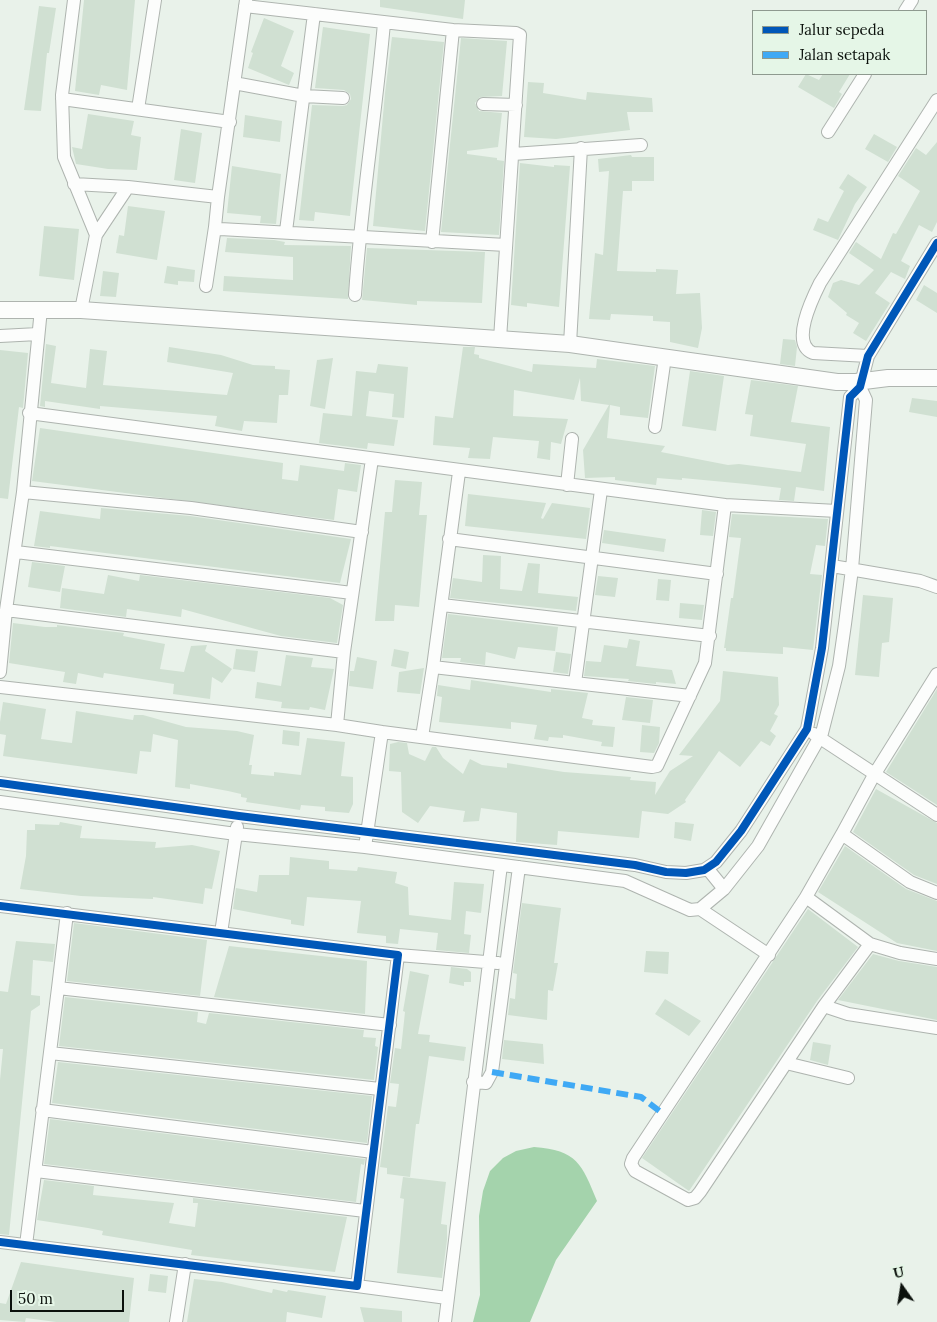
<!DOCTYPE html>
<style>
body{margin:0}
#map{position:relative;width:937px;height:1322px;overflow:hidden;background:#e9f2ea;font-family:Lora,serif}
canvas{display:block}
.legend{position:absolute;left:752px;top:10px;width:175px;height:65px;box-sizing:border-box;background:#e5f6e7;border:1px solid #8e9a8f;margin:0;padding:6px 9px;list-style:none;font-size:15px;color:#0b110c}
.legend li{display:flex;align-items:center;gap:10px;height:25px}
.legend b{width:25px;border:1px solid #8e9a8f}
.north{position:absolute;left:877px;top:1262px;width:50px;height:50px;-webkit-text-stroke:4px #e5f6e7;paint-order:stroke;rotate:347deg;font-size:14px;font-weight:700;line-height:20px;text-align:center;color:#0b110c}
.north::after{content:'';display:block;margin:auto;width:18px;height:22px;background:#0b110c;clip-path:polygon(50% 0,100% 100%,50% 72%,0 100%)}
.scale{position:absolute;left:10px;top:1290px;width:114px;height:22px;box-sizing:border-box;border:2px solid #0b110c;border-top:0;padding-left:6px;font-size:15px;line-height:18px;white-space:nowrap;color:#0b110c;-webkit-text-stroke:4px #e5f6e7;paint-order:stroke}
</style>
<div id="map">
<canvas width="937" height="1322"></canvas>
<ul class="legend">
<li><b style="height:6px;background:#0057b8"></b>Jalur sepeda</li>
<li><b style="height:6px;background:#3fa9f5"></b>Jalan setapak</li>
</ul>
<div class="north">U</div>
<div class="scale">50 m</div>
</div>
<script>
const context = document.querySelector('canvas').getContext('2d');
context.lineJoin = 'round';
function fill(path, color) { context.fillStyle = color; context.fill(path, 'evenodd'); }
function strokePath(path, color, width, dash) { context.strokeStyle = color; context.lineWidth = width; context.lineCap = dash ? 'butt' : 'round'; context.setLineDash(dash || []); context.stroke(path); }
fill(new Path2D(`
 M 534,1147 C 577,1150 582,1164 597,1201 L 556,1260 L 530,1322 L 473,1322 L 480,1295 L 479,1216 L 483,1191 L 490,1171 L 503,1158 L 516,1151 Z`), '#a4d3ac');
fill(new Path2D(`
 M 84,0 L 135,0 L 127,90 L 101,85 L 99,95 L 75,91 Z
 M 380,0 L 465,0 L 463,19 L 380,7 Z
 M 39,6 L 56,8 L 49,53 L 47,53 L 41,111 L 24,110 Z
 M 264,18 L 294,31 L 281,66 L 294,73 L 289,85 L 248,68 L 253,53 L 251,52 Z
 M 323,27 L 370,34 L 350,216 L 315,212 L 314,221 L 299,220 L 312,105 L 343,106 L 347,105 L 351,99 L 350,94 L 344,90 L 315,88 Z
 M 392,37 L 444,42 L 425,231 L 373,226 L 385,93 Z
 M 461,38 L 507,41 L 502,96 L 480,97 L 475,103 L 479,111 L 502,113 L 498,147 L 467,151 L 467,154 L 497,158 L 497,160 L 504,161 L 499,235 L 441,232 Z
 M 806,74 L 819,80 L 823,74 L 850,74 L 839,92 L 842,94 L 834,108 L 798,87 Z
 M 528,82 L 544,83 L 543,93 L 586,100 L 587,92 L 652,98 L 653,112 L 627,112 L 630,130 L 556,139 L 524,137 Z
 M 88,114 L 134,121 L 131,135 L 141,137 L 137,170 L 108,169 L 76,164 L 72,147 L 82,149 Z
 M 245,115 L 282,121 L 280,142 L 243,137 Z
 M 181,129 L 202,133 L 195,183 L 174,180 Z
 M 874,134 L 897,147 L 888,162 L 865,149 Z
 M 937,142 L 937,222 L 932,232 L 919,225 L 901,261 L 910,266 L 905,279 L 891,272 L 875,293 L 890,303 L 866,341 L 853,333 L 859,323 L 846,315 L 847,313 L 828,297 L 833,283 L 841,280 L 859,285 L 874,270 L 849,253 L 856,242 L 881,259 L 893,233 L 896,234 L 920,191 L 898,176 L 916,148 L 926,155 Z
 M 631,155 L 632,157 L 654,157 L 654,181 L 632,181 L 632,191 L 623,191 L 617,271 L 656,272 L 656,269 L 678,270 L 676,294 L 700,293 L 702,328 L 698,348 L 670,342 L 670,322 L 653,321 L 653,316 L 611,314 L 610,320 L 589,319 L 595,253 L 603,255 L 609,171 L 599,172 L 598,159 Z
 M 520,163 L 554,167 L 554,165 L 570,166 L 559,307 L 527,303 L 527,307 L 511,305 Z
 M 232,166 L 281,174 L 276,224 L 260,223 L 261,216 L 227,213 Z
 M 848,174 L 867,187 L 855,204 L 838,240 L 813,230 L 818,218 L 828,222 L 844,191 L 839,188 Z
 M 128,206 L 165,211 L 157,260 L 116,253 L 119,235 L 124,236 Z
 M 44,226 L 79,229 L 74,280 L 39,276 Z
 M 227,238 L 274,240 L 285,242 L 284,245 L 351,246 L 348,299 L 223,291 L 224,276 L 293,280 L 293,257 L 225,252 Z
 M 367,248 L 485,252 L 482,303 L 417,301 L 417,305 L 362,300 Z
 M 167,266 L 195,270 L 194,282 L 178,281 L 178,285 L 164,283 Z
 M 103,271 L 119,273 L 116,297 L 100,296 Z
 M 924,285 L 937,293 L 937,313 L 916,300 Z
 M 783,339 L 795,340 L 797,347 L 795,366 L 780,364 Z
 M 46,344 L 56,346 L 51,383 L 86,388 L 90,349 L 107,351 L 103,385 L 227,395 L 233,373 L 167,362 L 169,347 L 221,355 L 253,365 L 275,366 L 275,369 L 290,370 L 288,395 L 279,395 L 277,423 L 244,421 L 242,431 L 215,426 L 217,416 L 100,406 L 100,409 L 45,401 L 45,407 L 40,406 Z
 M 463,347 L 475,347 L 474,354 L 479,355 L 479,358 L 532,372 L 533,364 L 596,368 L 597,359 L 655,366 L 648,418 L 620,415 L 620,407 L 610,405 L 607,438 L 665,446 L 661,452 L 728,465 L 739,464 L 801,472 L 806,444 L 750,436 L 753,415 L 745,414 L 751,380 L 798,386 L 791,422 L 830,427 L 824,491 L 796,487 L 794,501 L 779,500 L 781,488 L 746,484 L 682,478 L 682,480 L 657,478 L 656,485 L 615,480 L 615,477 L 585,478 L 583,450 L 609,405 L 581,401 L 580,378 L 574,400 L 514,390 L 513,416 L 568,419 L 561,444 L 551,442 L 550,460 L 537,458 L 539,441 L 493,437 L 490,459 L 468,458 L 470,448 L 433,445 L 435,416 L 453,418 Z
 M 0,350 L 28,353 L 23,408 L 19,407 L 8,499 L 0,498 Z
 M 333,358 L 325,409 L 310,406 L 317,360 Z
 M 378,364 L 408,367 L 404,418 L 392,417 L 394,394 L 369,391 L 366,416 L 398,420 L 394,446 L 368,443 L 367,449 L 319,443 L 323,413 L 352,416 L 356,371 L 376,373 Z
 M 690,371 L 724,376 L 716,431 L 682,426 Z
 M 912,398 L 937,401 L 937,417 L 909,412 Z
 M 40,428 L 283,463 L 282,479 L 298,481 L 300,465 L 344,471 L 345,463 L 361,465 L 357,492 L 338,489 L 334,520 L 32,481 Z
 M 395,480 L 422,482 L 419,515 L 427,515 L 419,607 L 395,605 L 394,621 L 375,621 L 385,512 L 392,512 Z
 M 468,494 L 546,503 L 541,518 L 543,519 L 552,503 L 590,508 L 586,539 L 465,526 Z
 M 101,508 L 190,516 L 351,539 L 340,583 L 50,546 L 50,548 L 34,546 L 40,511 L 100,519 Z
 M 702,510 L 716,512 L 713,536 L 700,535 Z
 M 732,514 L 828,519 L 825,546 L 816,545 L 810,574 L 822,575 L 813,650 L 783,647 L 783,654 L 726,651 L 726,648 L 724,648 L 731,598 L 733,598 L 741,538 L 729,537 Z
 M 604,530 L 666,539 L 664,552 L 602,543 Z
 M 483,555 L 501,556 L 500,589 L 522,591 L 528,563 L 540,564 L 538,593 L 578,597 L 576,611 L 450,598 L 453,578 L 482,582 Z
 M 32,562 L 65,566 L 60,592 L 28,587 Z
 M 108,575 L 139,581 L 140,575 L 330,598 L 343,605 L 337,643 L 281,636 L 182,609 L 181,617 L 127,609 L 126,617 L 60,608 L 62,588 L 104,594 Z
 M 598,576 L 618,578 L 615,597 L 595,595 Z
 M 658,579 L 671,580 L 669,601 L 656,600 Z
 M 863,595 L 893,598 L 889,642 L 882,643 L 879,677 L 855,675 Z
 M 680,603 L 704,605 L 702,620 L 679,618 Z
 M 448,614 L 558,627 L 555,651 L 518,647 L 515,659 L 486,652 L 485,665 L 460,662 L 461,658 L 442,658 Z
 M 13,623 L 45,627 L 57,627 L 57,625 L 124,633 L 123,636 L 165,644 L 160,669 L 184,672 L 191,646 L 207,645 L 205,651 L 232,669 L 222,683 L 212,677 L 210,699 L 173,694 L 174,684 L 104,673 L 103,678 L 78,673 L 76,684 L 63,682 L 65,672 L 9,663 Z
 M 629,639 L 640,641 L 636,666 L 672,670 L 676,684 L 656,682 L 656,684 L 628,681 L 629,679 L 584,676 L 586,661 L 601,662 L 604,645 L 627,648 Z
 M 236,649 L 258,651 L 255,672 L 233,669 Z
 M 394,649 L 409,652 L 406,669 L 391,666 Z
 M 556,652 L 571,654 L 568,674 L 553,672 Z
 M 286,655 L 313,658 L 311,667 L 334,669 L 325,710 L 310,707 L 309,710 L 281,708 L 282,702 L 255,698 L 257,682 L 281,686 Z
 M 357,657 L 377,661 L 373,689 L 349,686 L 350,671 L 354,671 Z
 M 424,668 L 420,694 L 397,692 L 399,672 Z
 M 723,671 L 778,677 L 779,705 L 774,714 L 778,716 L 770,731 L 776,736 L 770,746 L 761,741 L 740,767 L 719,751 L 685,800 L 686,802 L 668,814 L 642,811 L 639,838 L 558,831 L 557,845 L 516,842 L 517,813 L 481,808 L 479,821 L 463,822 L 465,811 L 430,806 L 418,823 L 402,812 L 401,772 L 389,771 L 390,744 L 398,742 L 407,743 L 409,754 L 425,761 L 432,747 L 436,747 L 443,758 L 463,774 L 470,759 L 482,765 L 507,768 L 507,763 L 564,772 L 631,777 L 630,780 L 656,782 L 655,795 L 670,771 L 693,756 L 679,755 L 720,701 Z
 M 471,680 L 551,692 L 551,689 L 588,693 L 582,718 L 593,720 L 592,725 L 615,727 L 613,747 L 601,746 L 602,742 L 563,735 L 563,738 L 549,737 L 548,741 L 534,739 L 537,725 L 511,722 L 511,729 L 439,722 L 442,697 L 437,696 L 438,685 L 470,690 Z
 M 937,689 L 937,805 L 886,772 Z
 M 626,697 L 653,700 L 650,723 L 622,720 Z
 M 3,702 L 46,709 L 41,739 L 72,743 L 76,711 L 133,720 L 134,715 L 143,715 L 186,727 L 237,731 L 254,735 L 249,765 L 252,765 L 251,774 L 274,776 L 274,772 L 301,775 L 307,738 L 345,742 L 341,776 L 353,777 L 353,804 L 349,813 L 325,811 L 325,807 L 301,805 L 300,810 L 246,802 L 247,798 L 241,797 L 241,794 L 228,791 L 190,784 L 190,789 L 175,787 L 178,740 L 153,734 L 151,752 L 140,751 L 137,774 L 3,756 L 6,735 L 0,734 L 0,722 Z
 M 642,725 L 660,727 L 659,743 L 654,753 L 640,752 Z
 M 283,730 L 300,732 L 299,746 L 282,744 Z
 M 876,789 L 937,823 L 937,884 L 914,875 L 853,832 Z
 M 60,822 L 82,826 L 80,838 L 156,842 L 155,848 L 192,845 L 220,851 L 212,889 L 205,888 L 203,904 L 153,897 L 153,899 L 81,896 L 20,889 L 26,856 L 27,830 L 35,830 L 35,824 L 59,825 Z
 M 675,822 L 694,824 L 691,841 L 674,838 Z
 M 845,846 L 906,889 L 937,901 L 937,951 L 897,943 L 818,892 Z
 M 290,857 L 329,861 L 329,869 L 357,871 L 358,867 L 397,872 L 395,883 L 408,887 L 409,915 L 451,920 L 454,882 L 484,884 L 481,913 L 466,911 L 464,934 L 471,935 L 469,953 L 436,950 L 438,933 L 400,929 L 398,944 L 386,943 L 386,936 L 357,933 L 361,901 L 307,897 L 304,926 L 291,924 L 291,920 L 233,909 L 236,888 L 257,892 L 259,875 L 289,875 Z
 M 522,903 L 561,908 L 554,963 L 558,963 L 553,991 L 548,990 L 547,1020 L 508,1015 L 510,998 L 515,999 L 517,974 L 513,973 Z
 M 808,909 L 858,947 L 817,1001 L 689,1191 L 642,1158 Z
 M 74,923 L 207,940 L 200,996 L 67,981 Z
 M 16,941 L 55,944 L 53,962 L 33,960 L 31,995 L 40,996 L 40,1005 L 31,1011 L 9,1235 L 0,1234 L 0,1080 L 3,1049 L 0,1049 L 0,991 L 8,992 Z
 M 229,946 L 367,961 L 365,1014 L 214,997 Z
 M 646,951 L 669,952 L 668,974 L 644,972 Z
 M 873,954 L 899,961 L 937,967 L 937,1020 L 838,1000 Z
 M 451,967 L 467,969 L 471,972 L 471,982 L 464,982 L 464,986 L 449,983 Z
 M 410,971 L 429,975 L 418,1034 L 430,1035 L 429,1042 L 466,1047 L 464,1061 L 429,1056 L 419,1124 L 416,1124 L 410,1177 L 387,1174 L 387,1168 L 380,1167 L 388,1106 L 396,1107 L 399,1084 L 390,1083 L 395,1048 L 401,1049 L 405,1012 L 403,1011 Z
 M 65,997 L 198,1012 L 197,1022 L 206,1024 L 209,1013 L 364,1030 L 363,1037 L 376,1038 L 375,1046 L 378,1047 L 374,1080 L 59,1046 Z
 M 665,999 L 701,1021 L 689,1036 L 655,1014 Z
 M 504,1040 L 543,1044 L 544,1064 L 502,1059 Z
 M 813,1042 L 831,1045 L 828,1065 L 810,1060 Z
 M 58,1062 L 372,1096 L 367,1143 L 52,1103 Z
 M 50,1119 L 365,1159 L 364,1165 L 361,1164 L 356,1202 L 44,1164 Z
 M 403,1177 L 446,1182 L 441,1224 L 447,1225 L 447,1240 L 442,1278 L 397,1273 L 404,1199 L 400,1198 Z
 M 44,1180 L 94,1186 L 93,1195 L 174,1203 L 169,1223 L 195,1227 L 198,1203 L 193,1203 L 193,1198 L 347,1217 L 335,1272 L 191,1255 L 192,1250 L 102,1235 L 103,1231 L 88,1228 L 37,1220 Z
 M 21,1262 L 134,1278 L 129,1322 L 56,1322 L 26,1318 L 25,1322 L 0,1320 L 0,1303 L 6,1304 Z
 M 150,1274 L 168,1276 L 166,1293 L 148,1291 Z
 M 194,1279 L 222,1282 L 272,1293 L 273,1289 L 287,1292 L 288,1290 L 326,1296 L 322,1318 L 287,1312 L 286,1322 L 187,1322 Z
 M 360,1307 L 402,1311 L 402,1322 L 364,1322 Z`), '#d0e0d2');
const minor = new Path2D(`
 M 74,0 L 62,95 L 64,157 L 96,235
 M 245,6 L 453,30 L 516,33 L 520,35 L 500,339
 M 905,11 L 912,0
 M 234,83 L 304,96 L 343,98
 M 62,99 L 230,122
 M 483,104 L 516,105
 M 138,109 L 155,0
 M 828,132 L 865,74
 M 513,154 L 641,145
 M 74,184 L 128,187
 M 218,197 L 215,227 L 220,229 L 506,245
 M 286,231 L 314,14
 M 432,242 L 453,30
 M 206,286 L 215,227
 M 355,295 C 361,204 376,114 384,23
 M 81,310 L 96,235 L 128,187 L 218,197 L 246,0
 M 0,336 L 38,334
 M 570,344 L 581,148
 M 868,356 L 813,353 C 790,344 812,299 820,283 L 937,100
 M 29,413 L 725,505 L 705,663 L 657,766 L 652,767 L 382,732 L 365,847
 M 655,427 L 665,357
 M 459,472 L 433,667 L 690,696
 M 567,485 L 572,439
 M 23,492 L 191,508 L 362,532
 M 725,505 L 837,511
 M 449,539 L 717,574
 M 16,552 L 352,593
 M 832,566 L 920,581 L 937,587
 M 442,605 L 710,636
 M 6,610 L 344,652
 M 0,672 L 6,610 L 23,492 L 41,309
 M 937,674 L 874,775 L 842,834 L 910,882 L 937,893
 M 575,683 L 601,490
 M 0,687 L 337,725 L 344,652 L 372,459
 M 337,725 L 382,732
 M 814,734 L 937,815
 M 422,737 L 433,667
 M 0,783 L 239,816 L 635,865 L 666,872 L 686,873 L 704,870 L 716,862 L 741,831 L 807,729 L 822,648 L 850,397 L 860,387 L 868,356 L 937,243
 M 0,802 L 236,834 L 365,847 L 625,881 L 690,910 L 700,909 L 769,955
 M 707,868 L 724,889
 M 806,897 L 870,944 L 824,1006 L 700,1192 L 695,1198 L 688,1200 L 635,1171 L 631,1164 L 633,1158 Z
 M 806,897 L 842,834
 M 0,906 L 398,955 L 357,1286 L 0,1242
 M 700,909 L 724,889 L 758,846 L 822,733 L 839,666 L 845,624 L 852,569 L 866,400 L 860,387
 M 221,933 L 237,827
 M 870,944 L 900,953 L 937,959
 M 398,955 L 498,963
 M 58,988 L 67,913
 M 824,1006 L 848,1014 L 937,1028
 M 50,1053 L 380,1089
 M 786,1063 L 848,1078
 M 473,1082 L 486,1083 L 492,1072 L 519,867
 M 42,1110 L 373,1152
 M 36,1171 L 365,1211
 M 26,1245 L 58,988 L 390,1025
 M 357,1286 L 447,1298
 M 176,1322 L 185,1264
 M 445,1322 L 501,865`);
const tertiary = new Path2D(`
 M 0,310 L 81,310 L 570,344 L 837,382 L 856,382 L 888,378 L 937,378`);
strokePath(minor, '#aeb4af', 14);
strokePath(tertiary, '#aeb4af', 18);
strokePath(minor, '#fcfdfc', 12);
strokePath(tertiary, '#fcfdfc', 16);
strokePath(new Path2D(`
 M 492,1072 L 641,1097 L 662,1113`), '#3fa9f5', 6, [12, 6]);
strokePath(new Path2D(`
 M 0,783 L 239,816 L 635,865 L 666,872 L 686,873 L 704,870 L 716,862 L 741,831 L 807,729 L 822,648 L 850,397 L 860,387 L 868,356 L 937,243
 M 0,906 L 398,955 L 357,1286 L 0,1242`), '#0057b8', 8);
</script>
